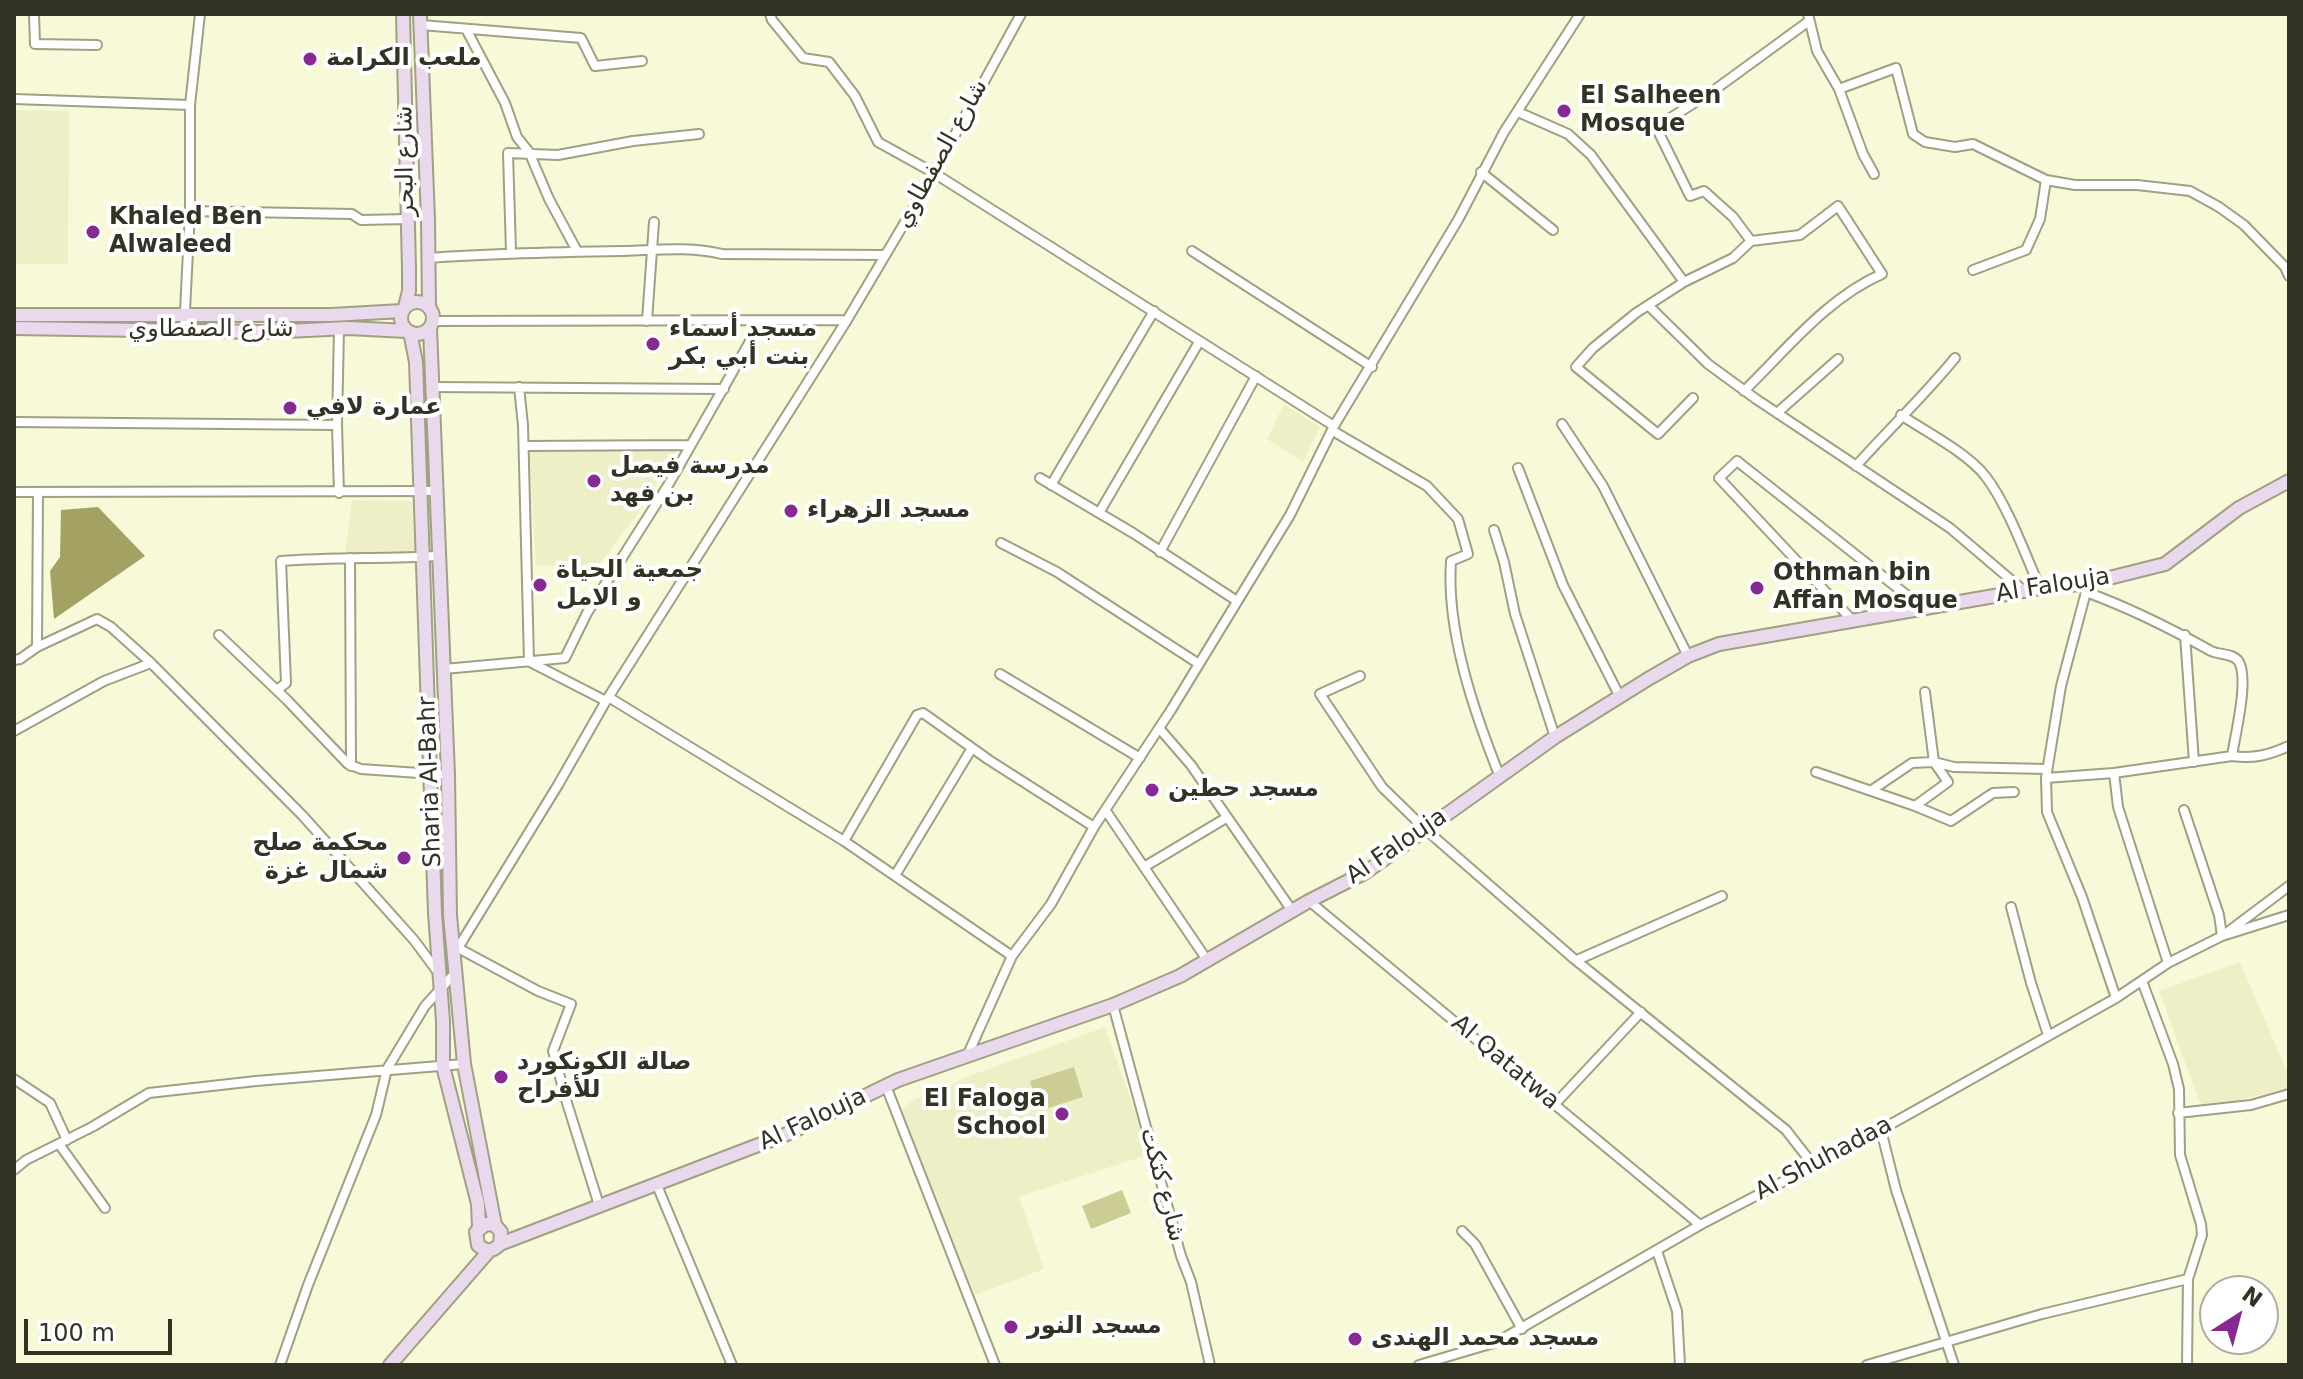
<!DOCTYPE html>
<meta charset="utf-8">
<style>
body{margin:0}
#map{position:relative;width:2303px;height:1379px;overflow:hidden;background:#f8f9d8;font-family:"DejaVu Sans",sans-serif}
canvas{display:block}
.frame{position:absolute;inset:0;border:16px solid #323225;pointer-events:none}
.north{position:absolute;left:2199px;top:1275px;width:80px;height:80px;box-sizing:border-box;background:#fff;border:2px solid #adada8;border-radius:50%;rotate:36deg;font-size:22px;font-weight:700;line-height:32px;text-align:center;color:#323225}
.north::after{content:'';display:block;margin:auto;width:28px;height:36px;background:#882993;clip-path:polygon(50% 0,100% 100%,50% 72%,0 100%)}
.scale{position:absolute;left:24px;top:1319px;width:148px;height:36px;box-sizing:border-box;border:4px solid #323225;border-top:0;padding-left:10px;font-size:24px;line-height:28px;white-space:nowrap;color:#323225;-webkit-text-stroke:6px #fff;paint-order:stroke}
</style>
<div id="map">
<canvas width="2303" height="1379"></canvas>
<div class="frame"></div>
<div class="north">N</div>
<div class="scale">100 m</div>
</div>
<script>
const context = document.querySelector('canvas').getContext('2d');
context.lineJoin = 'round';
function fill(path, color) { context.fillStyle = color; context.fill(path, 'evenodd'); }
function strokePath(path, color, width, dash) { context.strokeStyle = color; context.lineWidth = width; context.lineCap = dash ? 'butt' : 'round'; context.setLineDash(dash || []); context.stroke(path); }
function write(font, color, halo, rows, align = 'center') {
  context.font = font + ' "DejaVu Sans",Cairo,sans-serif'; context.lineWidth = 8; context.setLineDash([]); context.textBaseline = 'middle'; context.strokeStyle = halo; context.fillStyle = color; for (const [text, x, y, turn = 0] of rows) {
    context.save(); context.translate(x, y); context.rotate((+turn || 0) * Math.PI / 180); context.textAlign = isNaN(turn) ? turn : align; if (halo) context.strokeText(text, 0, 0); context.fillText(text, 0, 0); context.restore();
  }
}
fill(new Path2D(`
 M 14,110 L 69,111 L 68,264 L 14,264 Z
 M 1284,404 L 1320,427 L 1303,462 L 1267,439 Z
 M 529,449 L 676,451 L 639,512 L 600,564 L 536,566 Z
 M 352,500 L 412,501 L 415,557 L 345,555 Z
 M 2240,962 L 2289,1076 L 2289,1088 L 2202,1109 L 2159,991 Z
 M 1105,1027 L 1150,1154 L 1019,1197 L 1044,1269 L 975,1295 L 901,1116 L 902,1110 L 913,1100 L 972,1075 Z`), '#efefc7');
fill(new Path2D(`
 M 1074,1067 L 1083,1097 L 1039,1111 L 1030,1081 Z
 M 1122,1190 L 1131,1213 L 1091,1229 L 1082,1206 Z`), '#cccc95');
fill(new Path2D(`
 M 98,507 L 145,556 L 54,619 L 50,571 L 60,557 L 61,510 Z`), '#a3a262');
const minor = new Path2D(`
 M 34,14 L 35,44 L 97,45
 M 770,14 L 772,20 L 803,58 L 829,62 L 855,96 L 878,142 L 934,173 L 1334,426
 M 1808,14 L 1817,51 L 1839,89 L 1896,68 L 1913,134 L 1925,142 L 1955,147 L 1973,144 L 2046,180 L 2075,185 L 2137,185 L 2190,191 L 2219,207 L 2244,225 L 2285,267 L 2289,276
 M 421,25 L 581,38 L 595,66 L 642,61
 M 466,29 L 505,103 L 517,137 L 529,152 L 549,199 L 577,251
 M 1839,89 L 1863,154 L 1874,174
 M 14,99 L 190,105
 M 1518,112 L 1568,134 L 1591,155 L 1684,282
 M 1481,172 L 1553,230
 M 190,211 L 352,214 L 361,220 L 408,219
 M 1751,241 L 1733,217 L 1704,191 L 1690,196 L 1656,127 L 1713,91 L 1809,21
 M 1192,251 L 1372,367
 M 511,252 L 508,153 L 558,155 L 633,141 L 699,134
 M 428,258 C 494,253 559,252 624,251 C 658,250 689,246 722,254 L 885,255
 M 1973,270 L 2026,250 L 2040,219 L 2046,180
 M 1649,306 L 1708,364 L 1756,399 L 1950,528 L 2024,591
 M 433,321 L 847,320
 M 647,321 L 654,222
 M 184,331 L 190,211 L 190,105 L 200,14
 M 431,387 L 724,389
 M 519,387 L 523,425 L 529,661
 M 1693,398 L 1658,434 L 1576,367 L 1593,348 L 1636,313 L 1684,282 L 1733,258 L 1751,241 L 1800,235 L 1838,206 L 1882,274 C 1827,298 1787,349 1744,391
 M 1777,413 L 1838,359
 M 1901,415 C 1926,432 1968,453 1986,477 C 2008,506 2025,554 2040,588
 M 14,422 L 337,425 L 339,493
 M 1562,424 L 1603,486 L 1688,656
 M 337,425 L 339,329
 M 1333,431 L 1427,486 L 1458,519 L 1468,554 L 1451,561 C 1446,631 1474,712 1500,777
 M 524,446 L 690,445
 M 1856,466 C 1889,429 1924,396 1955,358
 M 1518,468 L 1563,585 L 1620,697
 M 1040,478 L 1133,533 L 1237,601
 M 1051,485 L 1154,311
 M 14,492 L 435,491
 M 1099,513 L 1199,342
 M 1494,530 L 1504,562 L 1515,614 L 1555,737
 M 1001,543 L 1057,572 L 1199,664
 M 1160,552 L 1256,376
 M 350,558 L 351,766
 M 2089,583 L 2086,592 C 2130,608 2170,628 2211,651 C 2219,655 2234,653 2239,662 C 2249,681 2235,735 2232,756 C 2254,759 2269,755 2289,746
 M 2086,592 L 2061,686 L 2046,778 L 2114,773
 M 1853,621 L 1719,478 L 1737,461 L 1923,608
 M 219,635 L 287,700 L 348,764 L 361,769 L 448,775
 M 2185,635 L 2194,762
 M 37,647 L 38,493
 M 14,660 L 20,659 L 37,647 L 97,619 L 111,627 L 151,663 L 303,816 L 414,940 L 437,971
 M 530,662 L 606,701
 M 444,669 L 565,658 L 587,613 L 667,487 L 761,322
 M 1000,674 L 1140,758
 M 1360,676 L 1320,694 L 1382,787 L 1425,829 L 1573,958 L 1786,1130 L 1814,1166
 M 277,690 L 286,683 L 281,561 C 333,557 385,559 438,556
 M 1925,692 L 1934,762 L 1948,782 L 1915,806 L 1951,821 L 1993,793 L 2014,792
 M 610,698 L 844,841 L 1012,956
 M 1159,728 L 1191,765 L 1293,912
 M 14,731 L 104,681 L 151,663
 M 1816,772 L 1915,806
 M 2046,778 L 2047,812 L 2082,897 L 2116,998
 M 1872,790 L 1912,763 L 1934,762 L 1954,767 L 2047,769
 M 2184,810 L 2219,915 L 2222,936
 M 1106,811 L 1207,960
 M 844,841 L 917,715 L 923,713 L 989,760 L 1094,827
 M 1144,867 L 1226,818
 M 896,874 L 972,748
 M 1309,901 L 1700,1225
 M 2011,907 L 2031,983 L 2048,1035
 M 2229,931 L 2289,886
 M 453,947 L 458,948 L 558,785 L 606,701 L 847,320 L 934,173 L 1021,14
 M 458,948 L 538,991 L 571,1004 L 553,1051 L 567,1103 L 599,1205
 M 1577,960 L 1722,896
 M 2168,963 L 2118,807 L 2114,773 L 2232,756
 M 2142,981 L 2173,1064 L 2179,1089 L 2180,1155 L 2201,1224 L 2202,1235 L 2188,1279 L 2187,1365
 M 1113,1005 L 1181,1256 L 1191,1282 L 1210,1365
 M 968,1054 L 1012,956 L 1051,904 L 1094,827 L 1171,710 L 1290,515 L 1334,426 L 1458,220 L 1504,132 L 1580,14
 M 14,1079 L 50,1103 L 67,1140
 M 886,1086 L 995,1365
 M 1555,1104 L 1641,1012
 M 2178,1113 L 2251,1105 L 2289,1094
 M 1881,1130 L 1896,1190 L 1954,1365
 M 59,1144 L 105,1208
 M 14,1170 L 26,1160 L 92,1127 L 149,1093 L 256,1081 L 464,1064
 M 656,1183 L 732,1365
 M 1462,1231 L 1475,1244 L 1522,1329
 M 1657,1251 L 1677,1311 L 1680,1365
 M 280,1365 L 308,1285 L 376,1115 L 387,1069 L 425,1006 L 455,973
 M 1419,1365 L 1497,1342 L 1700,1225 L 1859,1142 L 2116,998 L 2168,963 L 2222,936 L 2289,915
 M 1867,1365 L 2042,1314 L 2188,1279`);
const secondary = new Path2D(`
 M 403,14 L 409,269 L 409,291 L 405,307
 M 420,14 L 428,219 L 429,306
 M401 318a16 16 0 1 1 32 0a16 16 0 1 1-32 0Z
 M 14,315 L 331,315 L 402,311
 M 14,328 L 266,332 L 348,328 L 407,331
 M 430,328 L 448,775 L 450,915 L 464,1064 L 495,1225
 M 410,332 L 416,362 L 435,913 L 443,1021 L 443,1066 L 478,1204 L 479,1228
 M 500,1244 L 501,1232 L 495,1225 L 486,1224 L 476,1232 L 478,1245 C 485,1252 493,1252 500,1244 L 787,1134 L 898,1080 L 1113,1005 L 1180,976 L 1309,901 L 1366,872 L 1555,737 L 1648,679 L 1688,656 L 1719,644 L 2040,588 L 2089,583 L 2165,564 L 2239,508 L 2289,481
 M 390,1365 L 489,1251`);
strokePath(minor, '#a0a082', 12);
strokePath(secondary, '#a0a082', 16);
strokePath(minor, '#fff', 8);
strokePath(secondary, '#ead9ec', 12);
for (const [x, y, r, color] of [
 [310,59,8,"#882993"],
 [1564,111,8,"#882993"],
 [93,232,8,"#882993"],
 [653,344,8,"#882993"],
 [290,408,8,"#882993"],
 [594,481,8,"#882993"],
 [791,511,8,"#882993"],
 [540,585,8,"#882993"],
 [1757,588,8,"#882993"],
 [1152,790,8,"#882993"],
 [404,858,8,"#882993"],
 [501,1077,8,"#882993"],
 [1062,1114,8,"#882993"],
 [1011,1327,8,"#882993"],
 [1355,1339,8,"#882993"]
]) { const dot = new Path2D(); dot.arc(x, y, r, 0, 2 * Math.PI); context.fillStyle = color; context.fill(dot); strokePath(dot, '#fff', 3); }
write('bold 24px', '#323225', '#fff', [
 ["ملعب الكرامة",326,59],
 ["El Salheen",1580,97],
 ["Mosque",1580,125],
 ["Khaled Ben",109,218],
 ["Alwaleed",109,246],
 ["مسجد أسماء",669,330],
 ["بنت أبي بكر",669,358],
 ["عمارة لافي",306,408],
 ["مدرسة فيصل",610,467],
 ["بن فهد",610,495],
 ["مسجد الزهراء",807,511],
 ["جمعية الحياة",556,571],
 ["و الامل",556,599],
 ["Othman bin",1773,574],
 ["Affan Mosque",1773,602],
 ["مسجد حطين",1168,790],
 ["محكمة صلح",388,844,"right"],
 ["شمال غزة",388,872,"right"],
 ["صالة الكونكورد",517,1063],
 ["للأفراح",517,1091],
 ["El Faloga",1046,1100,"right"],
 ["School",1046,1128,"right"],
 ["مسجد النور",1027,1327],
 ["مسجد محمد الهندى",1371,1339]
], 'left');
write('24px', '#323225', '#fff', [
 ["شارع الصفطاوي",942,154,-61],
 ["شارع البحر",406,161,-91],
 ["شارع الصفطاوي",211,330],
 ["Al Falouja",2053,586,-9],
 ["Sharia Al-Bahr",431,782,-92],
 ["Al Falouja",1397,847,-34],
 ["Al Qatatwa",1505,1063,40],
 ["Al Falouja",813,1120,-25],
 ["Al Shuhadaa",1824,1159,-28],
 ["شارع كتكت",1162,1185,75]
]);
</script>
